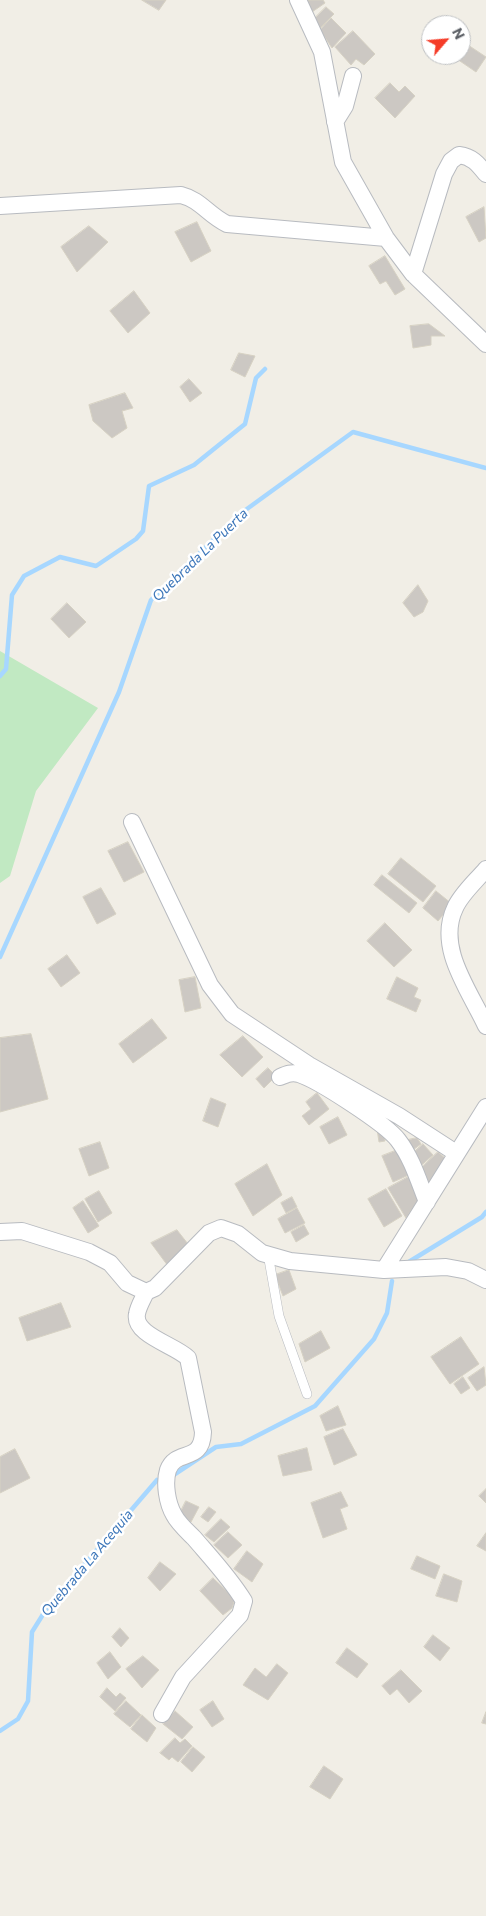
<!DOCTYPE html>
<style>
body{margin:0}
#map{position:relative;width:486px;height:1916px;overflow:hidden;background:#f1eee6;font-family:Commissioner,sans-serif}
canvas{display:block}
.north{position:absolute;left:421px;top:15px;width:50px;height:50px;box-sizing:border-box;background:#fff;border:1px solid #bec0c2;border-radius:50%;rotate:63deg;font-size:14px;font-weight:700;line-height:20px;text-align:center;color:#5d6167}
.north::after{content:'';display:block;margin:auto;width:18px;height:22px;background:#f53c28;clip-path:polygon(50% 0,100% 100%,50% 72%,0 100%)}
</style>
<div id="map">
<canvas width="486" height="1916"></canvas>
<div class="north">N</div>
</div>
<script>
const context = document.querySelector('canvas').getContext('2d');
context.lineJoin = 'round';
function fill(path, color) { context.fillStyle = color; context.fill(path, 'evenodd'); }
function strokePath(path, color, width, dash) { context.strokeStyle = color; context.lineWidth = width; context.lineCap = dash ? 'butt' : 'round'; context.setLineDash(dash || []); context.stroke(path); }
function write(font, color, halo, rows, align = 'center') {
  context.font = font + ' Commissioner,sans-serif'; context.lineWidth = 5; context.setLineDash([]); context.textBaseline = 'middle'; context.strokeStyle = halo; context.fillStyle = color; for (const [text, x, y, turn = 0] of rows) {
    context.save(); context.translate(x, y); context.rotate((+turn || 0) * Math.PI / 180); context.textAlign = isNaN(turn) ? turn : align; if (halo) context.strokeText(text, 0, 0); context.fillText(text, 0, 0); context.restore();
  }
}
fill(new Path2D(`
 M 0,651 L 98,708 L 36,791 L 10,876 L 0,883 Z`), '#c1e9c2');
strokePath(new Path2D(`
 M 0,676 L 6,669 L 12,595 L 24,576 L 60,557 L 96,566 L 136,539 L 143,531 L 149,486 L 194,465 L 245,424 L 256,378 L 265,369
 M 0,957 L 119,692 L 151,600 L 240,514 L 353,432 L 486,468
 M 407,1263 L 482,1217 L 486,1212
 M 172,1476 L 216,1447 L 241,1444 L 315,1406 L 374,1339 L 387,1313 L 392,1281
 M 0,1731 L 18,1719 L 28,1701 L 32,1632 L 47,1608 L 157,1480`), '#a7d7ff', 4.5);
const building = new Path2D(`
 M 142,0 L 166,0 L 159,10 Z
 M 305,0 L 323,0 L 325,3 L 312,12 Z
 M 326,7 L 334,14 L 320,28 L 313,20 Z
 M 331,18 L 346,33 L 332,48 L 320,30 Z
 M 353,31 L 375,54 L 364,65 L 356,59 L 351,65 L 335,47 Z
 M 468,45 L 486,57 L 476,72 L 457,59 Z
 M 390,83 L 399,92 L 405,86 L 415,96 L 395,118 L 375,98 Z
 M 484,207 L 486,238 L 479,242 L 466,217 Z
 M 197,222 L 211,251 L 191,262 L 175,232 Z
 M 89,226 L 108,242 L 77,272 L 61,247 Z
 M 385,256 L 405,289 L 395,295 L 386,281 L 380,284 L 369,266 Z
 M 134,291 L 150,313 L 128,333 L 110,311 Z
 M 429,324 L 445,336 L 431,336 L 431,345 L 413,348 L 410,326 Z
 M 239,353 L 255,356 L 245,377 L 231,370 Z
 M 189,379 L 202,393 L 190,402 L 180,387 Z
 M 125,393 L 133,408 L 122,411 L 127,428 L 112,438 L 93,421 L 89,405 Z
 M 418,585 L 428,601 L 423,612 L 414,617 L 403,603 Z
 M 67,603 L 86,622 L 69,638 L 51,619 Z
 M 128,842 L 144,872 L 124,882 L 108,851 Z
 M 401,858 L 436,886 L 423,902 L 388,874 Z
 M 382,875 L 417,903 L 409,913 L 374,885 Z
 M 101,888 L 116,914 L 97,924 L 83,897 Z
 M 436,891 L 452,904 L 438,921 L 423,908 Z
 M 385,923 L 412,950 L 394,967 L 367,941 Z
 M 67,955 L 80,973 L 61,987 L 48,969 Z
 M 195,977 L 201,1008 L 185,1012 L 179,980 Z
 M 397,977 L 418,988 L 414,997 L 421,1000 L 416,1012 L 387,999 Z
 M 152,1019 L 167,1038 L 133,1063 L 119,1044 Z
 M 31,1034 L 48,1099 L 0,1112 L 0,1038 Z
 M 243,1036 L 263,1057 L 242,1077 L 220,1055 Z
 M 268,1068 L 276,1076 L 264,1088 L 256,1079 Z
 M 317,1093 L 329,1109 L 309,1125 L 302,1116 L 311,1109 L 306,1102 Z
 M 211,1098 L 226,1104 L 218,1127 L 203,1121 Z
 M 338,1117 L 347,1135 L 329,1144 L 320,1127 Z
 M 384,1128 L 385,1141 L 379,1142 L 377,1129 Z
 M 417,1138 L 421,1144 L 409,1153 L 403,1141 Z
 M 100,1142 L 109,1168 L 89,1176 L 79,1149 Z
 M 423,1144 L 433,1155 L 416,1170 L 410,1156 Z
 M 400,1149 L 411,1174 L 393,1182 L 382,1156 Z
 M 438,1152 L 446,1159 L 427,1186 L 418,1171 Z
 M 267,1164 L 282,1195 L 253,1216 L 235,1184 Z
 M 410,1176 L 421,1196 L 406,1218 L 388,1188 Z
 M 386,1189 L 402,1216 L 384,1227 L 368,1199 Z
 M 99,1191 L 112,1213 L 98,1222 L 85,1199 Z
 M 292,1197 L 297,1207 L 286,1213 L 281,1203 Z
 M 83,1201 L 99,1226 L 88,1233 L 73,1208 Z
 M 297,1208 L 305,1223 L 285,1233 L 278,1219 Z
 M 304,1225 L 309,1234 L 296,1242 L 291,1232 Z
 M 177,1230 L 188,1244 L 168,1266 L 151,1243 Z
 M 289,1270 L 296,1289 L 283,1296 L 275,1275 Z
 M 61,1303 L 71,1327 L 27,1341 L 19,1318 Z
 M 321,1331 L 330,1348 L 305,1362 L 299,1344 Z
 M 461,1337 L 479,1364 L 450,1384 L 431,1357 Z
 M 484,1367 L 486,1385 L 477,1391 L 468,1378 Z
 M 463,1377 L 470,1388 L 461,1394 L 454,1384 Z
 M 338,1406 L 346,1425 L 326,1431 L 320,1416 Z
 M 343,1429 L 357,1455 L 334,1465 L 324,1437 Z
 M 307,1448 L 312,1470 L 283,1476 L 278,1456 Z
 M 15,1449 L 30,1478 L 0,1493 L 0,1457 Z
 M 486,1489 L 486,1503 L 479,1496 Z
 M 341,1492 L 348,1506 L 340,1509 L 347,1529 L 323,1538 L 311,1503 Z
 M 186,1501 L 199,1507 L 191,1522 L 180,1513 Z
 M 209,1507 L 216,1512 L 208,1522 L 201,1517 Z
 M 221,1519 L 230,1527 L 214,1542 L 205,1535 Z
 M 228,1532 L 242,1545 L 228,1558 L 214,1545 Z
 M 486,1533 L 486,1551 L 477,1546 Z
 M 247,1551 L 263,1564 L 252,1582 L 234,1569 Z
 M 417,1556 L 440,1566 L 435,1579 L 411,1569 Z
 M 160,1562 L 176,1574 L 160,1591 L 148,1578 Z
 M 444,1574 L 462,1581 L 457,1602 L 436,1596 Z
 M 213,1578 L 235,1599 L 232,1608 L 223,1615 L 200,1591 Z
 M 120,1628 L 129,1638 L 121,1647 L 112,1637 Z
 M 433,1635 L 450,1648 L 440,1661 L 424,1647 Z
 M 347,1648 L 368,1664 L 357,1678 L 336,1663 Z
 M 110,1652 L 121,1667 L 108,1679 L 97,1663 Z
 M 143,1656 L 159,1670 L 142,1688 L 126,1669 Z
 M 277,1664 L 288,1673 L 268,1700 L 243,1685 L 255,1668 L 266,1677 Z
 M 401,1670 L 422,1691 L 409,1703 L 397,1689 L 390,1695 L 382,1686 Z
 M 107,1688 L 116,1697 L 120,1693 L 126,1698 L 115,1711 L 100,1697 Z
 M 126,1701 L 141,1715 L 130,1727 L 114,1714 Z
 M 213,1701 L 224,1719 L 212,1727 L 200,1710 Z
 M 175,1711 L 193,1727 L 182,1739 L 163,1724 Z
 M 486,1712 L 486,1724 L 482,1723 Z
 M 142,1715 L 156,1728 L 147,1742 L 131,1729 Z
 M 175,1738 L 180,1743 L 185,1739 L 192,1746 L 178,1762 L 172,1757 L 169,1760 L 160,1753 Z
 M 193,1747 L 205,1757 L 192,1772 L 181,1762 Z
 M 324,1766 L 343,1779 L 330,1799 L 310,1787 Z`);
fill(building, '#ccc8c3');
strokePath(building, '#d6d1c3', 1);
const service = new Path2D(`
 M 268,1254 L 279,1316 L 307,1394`);
const minor = new Path2D(`
 M 298,0 L 322,52 L 343,162 L 386,238 L 413,274 L 486,344
 M 335,122 L 345,106 L 353,76
 M 0,206 L 181,195 C 201,200 208,215 227,224 L 386,238
 M 413,274 L 444,174 L 451,161 L 459,155 C 473,157 478,164 486,174
 M 132,822 L 210,985 L 232,1014 L 309,1065 L 399,1116 L 456,1153
 M 486,869 C 476,881 461,894 455,908 C 436,948 470,991 486,1026
 M 280,1077 C 287,1074 292,1072 299,1074 C 318,1080 386,1124 398,1140 C 412,1158 419,1182 427,1202
 M 0,1232 L 22,1231 L 89,1252 L 110,1263 L 127,1283 L 146,1292 L 155,1288 L 209,1233 L 221,1228 L 238,1234 L 262,1253 L 290,1261 L 384,1270 L 446,1267 L 468,1271 L 486,1280
 M 384,1270 L 486,1107
 M 146,1292 C 143,1299 138,1307 137,1314 C 133,1335 175,1345 188,1358 L 203,1432 C 202,1464 176,1448 168,1470 C 164,1483 167,1503 174,1515 C 178,1523 187,1531 194,1538 C 212,1559 230,1578 244,1601 L 240,1615 L 183,1677 L 162,1714`);
strokePath(service, '#b8bbc0', 10);
strokePath(minor, '#b8bbc0', 18);
strokePath(service, '#fff', 9);
strokePath(minor, '#fff', 16);
write('italic 14px', '#3c76b9', '#fff', [
 ["Quebrada La Puerta",200,555,-44],
 ["Quebrada La Acequia",87,1563,-50]
]);
</script>
